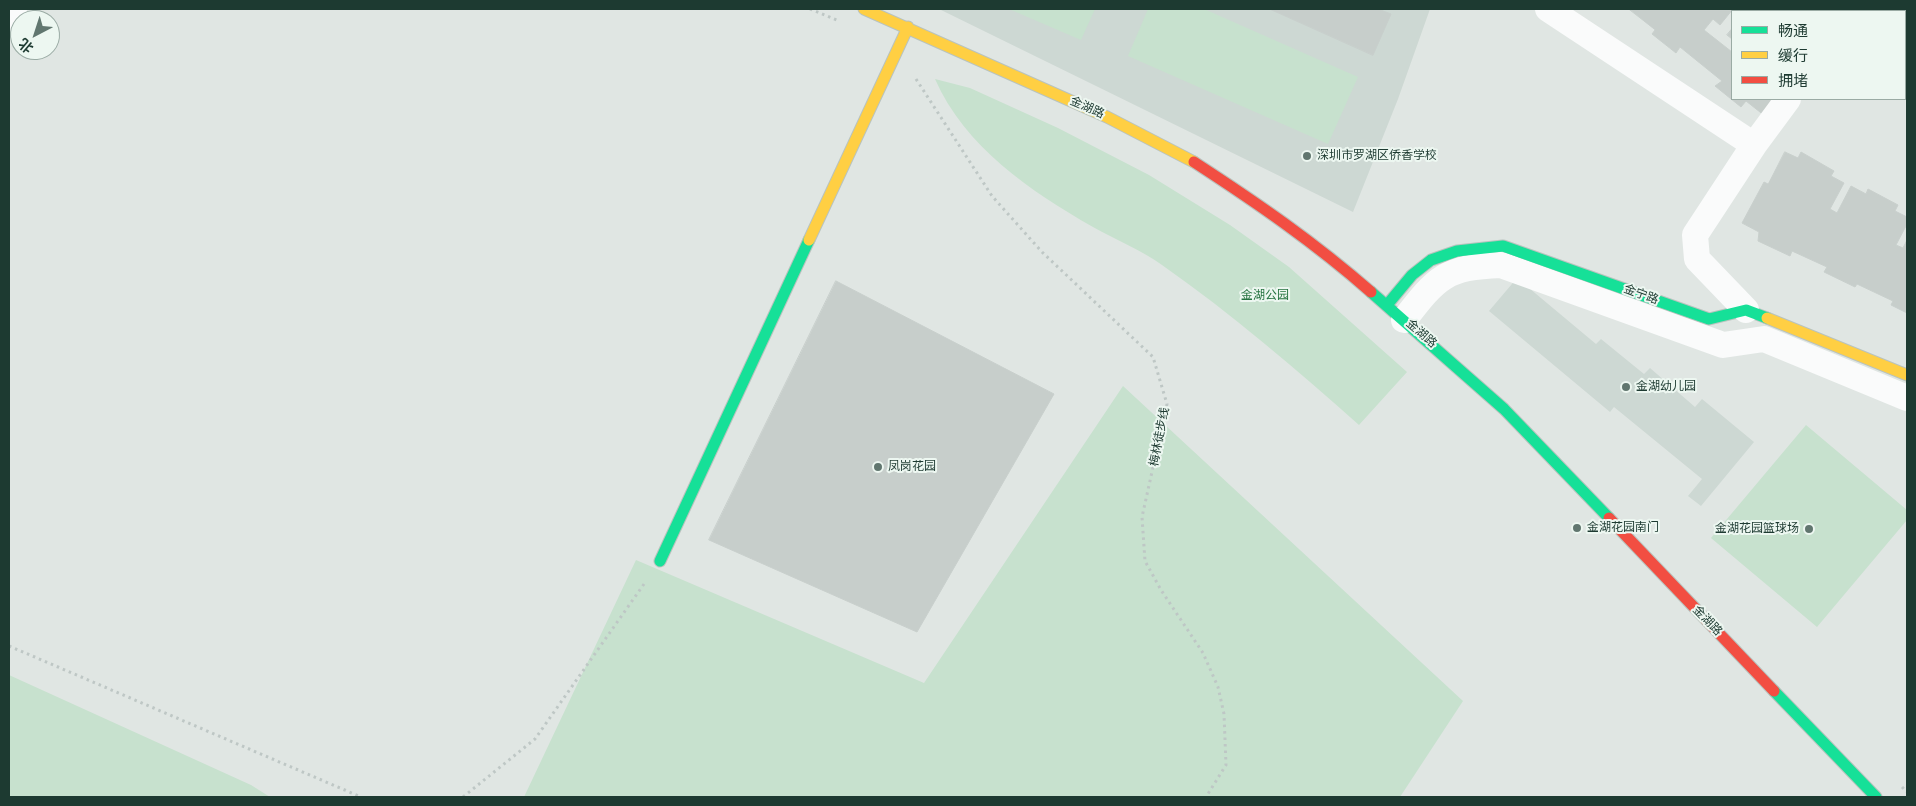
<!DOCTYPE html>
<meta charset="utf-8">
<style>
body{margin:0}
#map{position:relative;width:1916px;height:806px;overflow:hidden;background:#e0e6e3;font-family:"Roboto Condensed","Noto Sans SC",sans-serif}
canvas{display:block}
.frame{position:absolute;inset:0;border:10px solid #1d3a31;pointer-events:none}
.legend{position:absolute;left:1731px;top:10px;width:175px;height:90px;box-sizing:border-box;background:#edf7f1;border:1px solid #9aaba4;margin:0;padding:6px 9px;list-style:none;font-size:15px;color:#1d3a31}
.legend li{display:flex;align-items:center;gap:10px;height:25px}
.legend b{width:25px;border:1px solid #9aaba4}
.north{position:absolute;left:10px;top:10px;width:50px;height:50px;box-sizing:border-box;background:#edf7f1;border:1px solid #9aaba4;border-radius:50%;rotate:220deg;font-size:14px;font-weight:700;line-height:20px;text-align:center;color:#1d3a31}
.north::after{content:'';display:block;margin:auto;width:18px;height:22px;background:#61766f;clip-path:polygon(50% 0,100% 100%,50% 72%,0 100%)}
</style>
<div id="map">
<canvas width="1916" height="806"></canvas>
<div class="frame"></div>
<ul class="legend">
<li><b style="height:6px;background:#16e098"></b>畅通</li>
<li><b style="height:6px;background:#ffcf43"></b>缓行</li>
<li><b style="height:6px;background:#f24e42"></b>拥堵</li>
</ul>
<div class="north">北</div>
</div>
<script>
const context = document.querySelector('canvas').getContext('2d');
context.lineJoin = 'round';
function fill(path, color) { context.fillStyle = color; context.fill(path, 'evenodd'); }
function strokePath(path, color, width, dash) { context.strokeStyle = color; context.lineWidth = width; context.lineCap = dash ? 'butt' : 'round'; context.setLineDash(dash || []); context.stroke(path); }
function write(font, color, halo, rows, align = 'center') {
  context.font = font + ' "Roboto Condensed","Noto Sans SC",sans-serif'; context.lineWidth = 4; context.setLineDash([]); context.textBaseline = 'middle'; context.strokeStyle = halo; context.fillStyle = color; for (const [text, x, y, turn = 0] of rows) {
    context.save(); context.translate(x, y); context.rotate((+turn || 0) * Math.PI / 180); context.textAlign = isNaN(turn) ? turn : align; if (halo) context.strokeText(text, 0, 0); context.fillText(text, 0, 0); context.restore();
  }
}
fill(new Path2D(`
 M 939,9 L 1430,9 L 1398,99 L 1353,212 Z
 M 1517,278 L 1596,344 L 1601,339 L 1644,374 L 1650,368 L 1695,407 L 1702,399 L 1754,442 L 1701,506 L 1688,496 L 1702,479 L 1614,407 L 1610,412 L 1489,311 Z`), '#cdd8d3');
fill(new Path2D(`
 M 1009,9 L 1095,9 L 1081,40 Z
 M 1148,9 L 1204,9 L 1358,77 L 1328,144 L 1128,56 Z
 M 935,79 L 970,88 L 1058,128 L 1149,175 L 1230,225 L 1289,267 L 1407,372 L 1359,425 C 1296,369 1232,314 1162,265 C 1141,250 1116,240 1093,227 C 1030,191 965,147 935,79 Z
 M 1123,386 L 1463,701 L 1400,797 L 524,797 L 636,560 L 924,683 Z
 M 1806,425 L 1907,510 L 1907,520 L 1817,627 L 1711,538 Z
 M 9,675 L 251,785 L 270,797 L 9,797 Z`), '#c7e1ce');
const building = new Path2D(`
 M 1270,9 L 1378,9 L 1391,14 L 1373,55 Z
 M 1629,9 L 1733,9 L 1720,25 L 1713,19 L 1704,30 L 1732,52 L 1732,99 L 1779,99 L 1765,116 L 1746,101 L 1741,107 L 1715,86 L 1722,81 L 1680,47 L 1676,53 L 1652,34 L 1655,30 Z
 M 1749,9 L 1764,9 L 1768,11 L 1747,11 Z
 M 1903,9 L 1907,13 L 1907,73 L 1905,76 L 1905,11 L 1901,11 Z
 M 1732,29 L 1732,39 L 1727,35 Z
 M 1785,152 L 1798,158 L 1801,152 L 1834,171 L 1831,176 L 1844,183 L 1830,209 L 1837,213 L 1851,186 L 1866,194 L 1868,189 L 1898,205 L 1895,211 L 1907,217 L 1907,224 L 1896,245 L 1903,248 L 1907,240 L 1907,313 L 1891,305 L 1893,301 L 1857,284 L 1855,287 L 1824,272 L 1827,267 L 1792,251 L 1790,256 L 1758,241 L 1759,232 L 1742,223 L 1764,182 L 1768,184 Z
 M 836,281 L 1054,394 L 917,632 L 709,540 Z`);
fill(building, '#c7cecb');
strokePath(building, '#c8cfcc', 1);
const fast = new Path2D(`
 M 1371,292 L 1504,409 L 1609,518
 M 1387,305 L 1412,275 L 1431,260 L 1457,251 L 1503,246 L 1709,319 L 1746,310 L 1767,318
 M 660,561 L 809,240
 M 1774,691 L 1876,797`);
const slow = new Path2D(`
 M 864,9 L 1107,117 L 1194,162
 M 809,240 L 908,27
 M 1767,318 L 1907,375`);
const jam = new Path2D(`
 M 1194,162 C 1257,203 1314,242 1371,292
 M 1609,518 L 1774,691`);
strokePath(fast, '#b9c3be', 13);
strokePath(slow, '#b9c3be', 13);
strokePath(jam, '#b9c3be', 13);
strokePath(new Path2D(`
 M 810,9 L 839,21
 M 916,79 L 992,196 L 1042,252 L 1153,357 L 1167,404 L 1142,517 L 1145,561 L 1161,590 L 1203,653 L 1218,687 L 1224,714 L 1226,765 L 1206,797
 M 9,646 L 361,797
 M 1902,787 L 1907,792
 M 463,797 L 535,739 L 644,584`), '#bec7c5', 3, [2.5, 4]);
strokePath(new Path2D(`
 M 1548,9 L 1754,145
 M 1811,9 L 1814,11
 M 1853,11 L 1855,9
 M 9,22 L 14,9
 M 1746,310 L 1697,259 L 1695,235 L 1754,145 L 1788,99
 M 1404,320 C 1437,277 1446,267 1501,265 L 1723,345 L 1764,339 L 1907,398`), '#fafbfb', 26);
strokePath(fast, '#16e098', 11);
strokePath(slow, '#ffcf43', 11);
strokePath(jam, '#f24e42', 11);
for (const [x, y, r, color] of [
 [1307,156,5,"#61766f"],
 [1626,387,5,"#61766f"],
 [878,467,5,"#61766f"],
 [1577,528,5,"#61766f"],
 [1809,529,5,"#61766f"]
]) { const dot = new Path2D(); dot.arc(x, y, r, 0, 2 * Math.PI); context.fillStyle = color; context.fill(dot); strokePath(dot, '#edf7f1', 2); }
write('12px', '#1d3a31', '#edf7f1', [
 ["金湖路",1087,108,24],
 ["金宁路",1641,295,20],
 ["金湖路",1421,334,41],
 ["梅林徒步线",1160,437,-79],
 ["金湖路",1707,621,46]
]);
write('12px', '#1d3a31', '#edf7f1', [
 ["深圳市罗湖区侨香学校",1317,156],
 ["金湖幼儿园",1636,387],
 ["凤岗花园",888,467],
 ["金湖花园南门",1587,528],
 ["金湖花园篮球场",1799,529,"right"]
], 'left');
write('12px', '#257340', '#edf7f1', [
 ["金湖公园",1265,296]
]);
</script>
